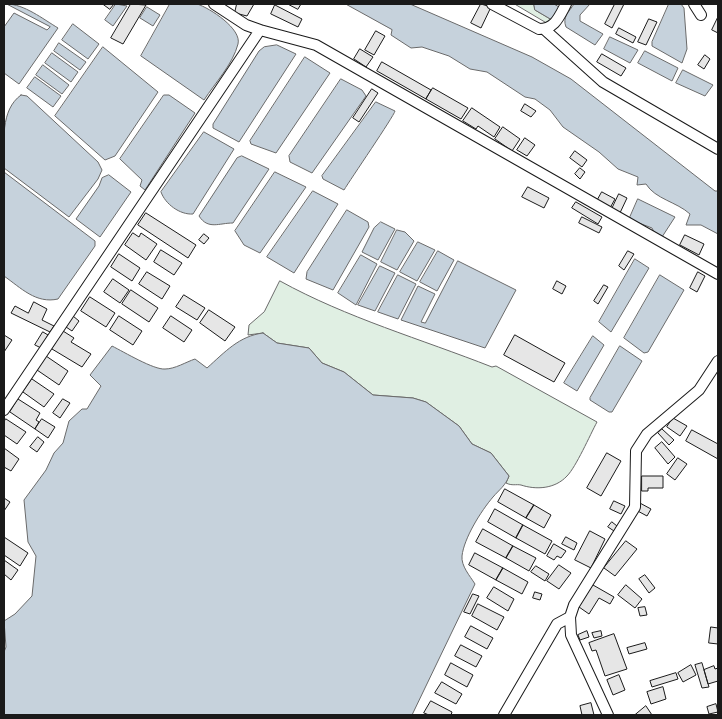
<!DOCTYPE html>
<html>
<head>
<meta charset="utf-8">
<style>
	body { margin:0 }
	#map { position:relative; width:722px; height:719px; overflow:hidden; background:#fff; font-family:Figtree,sans-serif }
	canvas { display:block }
	.frame { position:absolute; inset:0; border:5px solid #1a1a1a; pointer-events:none }
</style>
</head>
<body>
<div id="map">
<canvas width="722" height="719"></canvas>
<div class="frame"></div>
</div>
<script>
const c = document.querySelector('canvas').getContext('2d');
c.lineJoin = 'round';
function fill(path, color) {
  c.fillStyle = color;
  c.fill(path, 'evenodd');
}
function strokePath(path, color, width, dash) {
  c.strokeStyle = color;
  c.lineWidth = width;
  c.lineCap = dash ? 'butt' : 'round';
  c.setLineDash(dash || []);
  c.stroke(path);
}
const green = new Path2D(`
	M515,4h19l1,6 17,10 -3,4z
	M280,281c67,37 141,58 212,86l4,-1 101,56c-7,13 -21,45 -30,54 -12,13 -31,14 -46,9 -5,-1 -9,1 -15,-2l3,-7 -18,-23 -19,-9 -13,-18 -33,-24 -13,-4 -40,-3 -29,-23 -22,-9 -13,-15 -32,-5 -14,-10 -15,2 1,-10 15,-13z`);
fill(green, '#e0efe3');
strokePath(green, '#6a6a6a', 1);
const water = new Path2D(`
	M7,4c17,0 36,15 51,24l-39,56 -15,-11v-46l10,-14 33,17 3,-3z
	M116,4l11,2 -14,20 -8,-6z
	M170,4c8,0 19,-2 27,0 13,4 45,25 41,40 -5,20 -23,39 -34,56l-63,-44z
	M346,4h64l122,53 39,22 144,112h3v43l-17,-9h-15l4,-11c-13,-12 -35,-15 -44,-30l-9,1 1,-8 -20,-8 -19,-17 -36,-25 -13,-17 -15,-11 -10,-2 -38,-25 -17,-3 -21,-13 -27,-9 -11,1 -20,-13 1,-5z
	M534,4h20l5,3 -7,13 -17,-10z
	M574,4h16l-10,11v6l23,13 -8,11 -29,-18c-4,-10 3,-15 8,-23z
	M669,4h12l3,4 3,41 -5,14 -30,-17v-4z
	M147,7l13,8 -7,11 -13,-8z
	M73,24l26,20 -11,15 -26,-19z
	M610,37l28,13 -8,13 -26,-14z
	M59,43l27,19 -6,8 -26,-19z
	M277,45l19,9 -57,88 -26,-14v-4l46,-73 5,-4z
	M103,47l55,45 -43,64 -10,4 -50,-44z
	M645,51l33,17 -6,13 -34,-18z
	M52,53l26,19 -7,10 -26,-19z
	M305,57l25,16 -54,80 -25,-9 -1,-3z
	M43,65l26,20 -7,9 -26,-19z
	M683,70l30,15 -8,11 -29,-13z
	M35,77l26,19 -8,11 -26,-19z
	M341,79l21,11 4,6 -54,77 -22,-11 -1,-6z
	M21,95l6,1 71,66 4,8 -4,9 -29,38 -65,-49c0,-26 -4,-58 17,-73z
	M164,95h5l26,18 -50,77 -5,-4 2,-6 -22,-21z
	M376,102l19,9c-1,5 -45,69 -51,79l-21,-11 -1,-3z
	M204,132l30,17 -41,65c-13,1 -28,-10 -32,-22z
	M242,156l27,13 -36,54c-14,0 -25,7 -34,-7l38,-58z
	M4,172l91,69v5l-37,53c-22,5 -37,-11 -54,-23z
	M275,172l31,15 -46,66 -16,-8 -9,-14z
	M109,175l22,17 -31,45 -24,-18 23,-33 3,-8z
	M313,191l25,13 -44,69 -27,-16z
	M638,199l37,18 -13,20 -8,-5 -2,-4 -21,-8 -1,-3z
	M347,210l21,12 1,5 -36,63 -27,-11 1,-7z
	M381,222l14,7 -17,31 -16,-8 12,-24z
	M397,230l8,2 9,9 -17,29 -16,-8z
	M418,242l17,8 -18,31 -17,-9z
	M438,251l16,9 -17,31 -17,-9z
	M361,255l16,9 -21,41 -18,-12z
	M635,259l14,9 -38,64 -12,-10z
	M458,261l58,29 -31,58 -84,-28 17,-34 17,8 -14,28 4,1z
	M380,266l15,7 -20,38 -17,-6z
	M398,275l18,9 -18,35 -20,-7z
	M660,275l24,15 -36,62 -4,1 -20,-15z
	M263,333l14,10 32,5 13,15 22,9 29,23 40,3 13,4 33,24 13,18 19,9 18,23c-3,9 -10,14 -16,21 -12,14 -29,41 -31,59 -1,10 8,20 13,28l-63,131h-408v-63l2,-5 -2,-26 11,-7 17,-18 4,-40 -8,-14 -4,-42 22,-30 8,-17 9,-10 6,-22 13,-12h5l14,-23 -11,-11 22,-29c12,6 42,24 53,23 10,0 21,-7 30,-10l12,9c18,-16 32,-32 56,-35z
	M593,336l11,9 -27,46 -13,-8z
	M620,346l22,15 -30,51h-3l-19,-12v-2z`);
fill(water, '#c6d2dc');
strokePath(water, '#6a6a6a', 1);
const building = new Path2D(`
	M103,4h11l-4,5z
	M131,4l15,1 -23,39 -12,-6z
	M237,4h17l-7,12 -12,-3z
	M288,4h13l-3,5z
	M481,4l10,3 -10,21 -10,-5z
	M615,4h9l-12,24 -7,-4z
	M275,5l27,14 -4,8 -27,-13z
	M718,17v16l-6,-3z
	M649,19l8,3 -11,23 -8,-3z
	M619,28l17,9 -3,6 -17,-9z
	M376,31l9,5 -11,19 -9,-5z
	M360,49l13,8 -7,10 -12,-8z
	M602,54l24,14 -5,8 -24,-14z
	M705,55l5,4 -6,10 -6,-4z
	M382,62l49,28 -5,9 -49,-28z
	M433,88l35,20 -7,11 -35,-20z
	M372,89l6,4 -19,29 -6,-4z
	M525,104l11,7 -5,6 -10,-6z
	M472,108l28,19 -6,10 -16,-11 -2,3 -13,-8z
	M503,127l17,12 -8,12 -17,-12z
	M525,138l10,7 -8,11 -10,-6z
	M575,151l12,9 -5,7 -12,-9z
	M580,168l5,4 -5,7 -5,-5z
	M528,187l21,11 -5,10 -22,-11z
	M602,192l13,7 -5,9 -13,-7z
	M619,194l8,4 -8,17 -8,-4z
	M576,202l26,15 -4,7 -26,-16z
	M146,213l50,32 -8,13 -50,-33z
	M582,217l20,10 -3,6 -20,-10z
	M133,233l6,4 2,-4 16,11 -11,16 -21,-15z
	M204,234l5,4 -5,6 -5,-4z
	M685,235l19,9 -5,11 -19,-10z
	M161,250l21,13 -8,12 -20,-13z
	M628,251l6,3 -10,16 -5,-4z
	M119,254l21,14 -8,13 -21,-14z
	M147,272l23,14 -8,13 -23,-15z
	M698,272l7,4 -8,16 -7,-4z
	M113,279l16,11 -9,13 -16,-11z
	M557,281l9,5 -4,8 -9,-5z
	M604,285l4,2 -10,17 -4,-3z
	M131,290l27,18 -9,14 -27,-18z
	M184,295l21,13 -8,12 -21,-13z
	M90,297l25,16 -9,14 -25,-16z
	M34,302l13,7 -5,11 12,6 -4,6 -39,-19 4,-7 13,7z
	M209,310l26,17 -10,14 -25,-18z
	M73,316l6,5 -7,10 -6,-4z
	M119,316l23,15 -9,14 -23,-15z
	M171,316l21,14 -8,12 -21,-14z
	M63,331l11,7 -3,4 20,12 -9,13 -30,-18z
	M43,332l5,3 -7,13 -6,-3z
	M4,335l8,5 -8,12z
	M515,335l50,28 -11,19 -50,-27z
	M46,356l22,15 -9,14 -22,-15z
	M32,379l22,15 -10,13 -21,-15z
	M18,399l22,14 -4,7 3,2 -4,7 -25,-17z
	M63,399l7,4 -10,15 -7,-5z
	M673,418l14,8 -7,10 -13,-9z
	M6,419l20,13 -9,12 -13,-9v-13z
	M42,419l13,8 -7,11 -13,-9z
	M662,429l12,11 -5,5 -11,-12z
	M692,430l26,14v15l-32,-18z
	M38,437l6,5 -7,10 -7,-5z
	M662,442l13,15 -7,7 -13,-16z
	M4,448l15,11 -8,12 -7,-4z
	M607,453l14,8 -20,35 -14,-8z
	M678,458l9,6 -12,16 -8,-6z
	M642,476h21v12h-15v3h-6z
	M505,489l29,16 -8,13 -28,-16z
	M4,498l6,4 -6,9z
	M614,501l11,5 -4,8 -11,-5z
	M638,502l13,7 -4,7 -13,-7z
	M534,505l17,10 -7,13 -18,-10z
	M495,509l28,16 -7,13 -28,-16z
	M612,522l5,4 -3,5 -6,-4z
	M523,525l29,16 -7,13 -29,-16z
	M483,529l30,17 -7,12 -30,-16z
	M590,531l15,8 -14,29 -16,-8z
	M4,537l24,16 -8,13 -16,-11z
	M566,537l11,6 -3,7 -12,-6z
	M626,541l11,8 -22,27 -11,-8z
	M554,544l12,7 -5,7 -4,-2 -3,4 -7,-4z
	M513,546l23,12 -7,13 -23,-13z
	M475,553l28,15 -7,12 -27,-15z
	M4,560l14,10 -7,10 -7,-6z
	M559,565l12,8 -12,16 -12,-8z
	M536,566l13,8 -4,7 -14,-9z
	M503,568l25,14 -6,12 -26,-14z
	M645,575l10,13 -6,5 -10,-14z
	M593,585l21,12 -4,7 -11,-6 -10,16 -10,-7z
	M626,585l16,14 -7,9 -17,-13z
	M494,587l20,12 -6,12 -21,-13z
	M535,592l7,2 -2,6 -7,-2z
	M473,594l6,2 -9,18 -6,-2z
	M478,604l26,13 -7,13 -25,-14z
	M645,607l2,8 -7,1 -2,-8z
	M471,626l22,12 -6,11 -22,-12z
	M711,627l7,1v16l-9,-1z
	M587,631l2,6 -9,3 -2,-5z
	M601,631l1,5 -8,2 -2,-5z
	M614,634l13,35 -22,7 -9,-26 -4,1 -3,-8z
	M645,643l2,6 -18,5 -2,-6z
	M461,645l21,11 -6,11 -21,-11z
	M451,663l22,12 -6,12 -22,-12z
	M702,663l7,24 -7,1 -7,-23z
	M691,665l5,10 -13,7 -5,-9z
	M714,666l1,3 3,-1v13l-10,3 -4,-14z
	M676,673l2,6 -26,8 -2,-6z
	M619,675l6,15 -12,5 -6,-15z
	M442,682l20,12 -6,10 -21,-11z
	M663,687l3,12 -15,5 -4,-12z
	M431,701l21,11 -1,3h-22l-5,-2z
	M591,703l3,12h-12l-2,-9z
	M716,704l2,8 -9,2 -2,-7z
	M646,706l6,9h-17z`);
fill(building, '#e6e6e6');
strokePath(building, '#1a1a1a', 1);
const minor = new Path2D(`
	M492,4l47,25c16,0 20,-12 27,-25
	M694,4l7,11
	M544,29l59,53 115,67
	M260,30l56,15 402,229
	M4,410l256,-380 -14,-5 -32,-21
	M504,715l53,-91 13,-7
	M608,715l-37,-80 -1,-18 4,-12 61,-98 1,-56 11,-17 52,-44 19,-29`);
strokePath(minor, '#1a1a1a', 12);
strokePath(minor, '#fff', 10);
</script>
</body>
</html>
